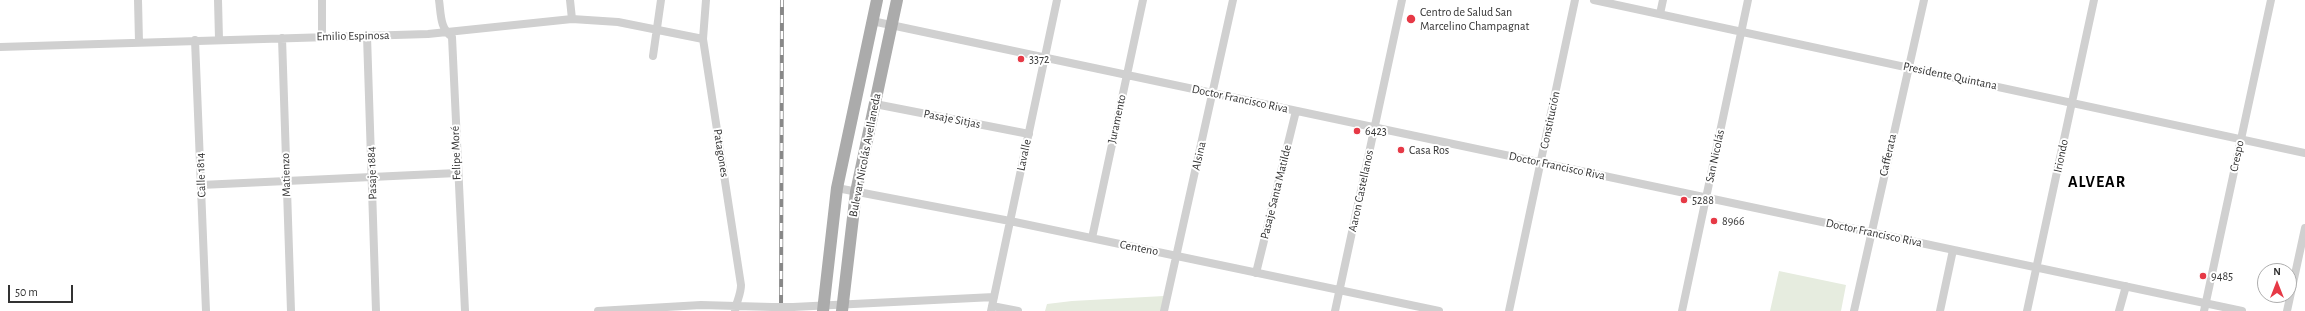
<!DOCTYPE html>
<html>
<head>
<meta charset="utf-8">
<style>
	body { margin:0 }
	#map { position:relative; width:2305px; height:311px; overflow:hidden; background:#fff; font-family:"Alegreya Sans",sans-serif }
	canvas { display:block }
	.north { position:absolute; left:2257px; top:263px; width:40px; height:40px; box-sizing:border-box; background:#fff; border:1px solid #adadad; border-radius:50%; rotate:0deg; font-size:11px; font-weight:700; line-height:16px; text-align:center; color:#333 }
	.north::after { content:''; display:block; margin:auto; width:14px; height:18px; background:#e63946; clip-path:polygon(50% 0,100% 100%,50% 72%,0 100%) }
	.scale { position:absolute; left:8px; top:285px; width:65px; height:18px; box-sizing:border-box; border:2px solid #333; border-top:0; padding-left:5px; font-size:12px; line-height:14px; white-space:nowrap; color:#333; -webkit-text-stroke:3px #fff; paint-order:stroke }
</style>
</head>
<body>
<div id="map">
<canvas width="2305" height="311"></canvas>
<div class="north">N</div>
<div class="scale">50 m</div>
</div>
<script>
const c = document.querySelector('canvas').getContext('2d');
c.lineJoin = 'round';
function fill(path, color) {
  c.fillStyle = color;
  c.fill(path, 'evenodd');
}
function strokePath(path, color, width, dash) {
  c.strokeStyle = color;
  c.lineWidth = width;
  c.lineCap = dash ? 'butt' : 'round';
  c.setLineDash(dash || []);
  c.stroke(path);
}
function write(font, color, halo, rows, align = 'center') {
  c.font = font + ' "Alegreya Sans",sans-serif';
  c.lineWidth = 4;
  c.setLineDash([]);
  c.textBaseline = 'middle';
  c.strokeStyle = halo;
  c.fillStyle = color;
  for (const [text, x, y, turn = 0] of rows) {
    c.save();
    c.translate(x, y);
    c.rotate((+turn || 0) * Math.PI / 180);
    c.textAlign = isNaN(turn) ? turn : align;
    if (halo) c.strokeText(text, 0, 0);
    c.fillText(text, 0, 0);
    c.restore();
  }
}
fill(new Path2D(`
	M1779,271l67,14 -5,26h-71z
	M1164,296l-3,15h-116l2,-7 25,-3z`), '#e6ecdf');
strokePath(new Path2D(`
	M138,0l1,42
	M218,0l1,39
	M322,0v36
	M439,0c2,14 1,29 13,37l13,274
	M570,0l2,19
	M706,0l-3,39 38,246c0,10 -5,17 -6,26
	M1594,0l711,153
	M1660,14l3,-14
	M872,21l1370,290
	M367,36l9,275
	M282,38l9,273
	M195,40l11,271
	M0,47l428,-13 144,-15 46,3 85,17
	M653,56l8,-56
	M875,104l154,30
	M201,185l256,-12
	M837,188l173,33 429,90
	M1092,238l51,-238
	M1256,273l40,-162
	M992,306l26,5
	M793,307l201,-10
	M598,311l103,-6 71,2
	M991,311l66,-311
	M1164,311l69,-311
	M1335,311l67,-311
	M1509,311l66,-311
	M1682,311l66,-311
	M1854,311l70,-311
	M1940,311l13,-61
	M2027,311l67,-311
	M2119,311l7,-25
	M2204,311l67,-311
	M2287,311l18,-83`), '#d0d0d0', 8);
strokePath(new Path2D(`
	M823,311l14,-123 40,-188
	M842,311l14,-119 41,-192`), '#ababab', 12);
const rail = new Path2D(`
	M781,311l1,-311`);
strokePath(rail, '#888', 4);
strokePath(rail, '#fff', 2.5, [8]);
strokePath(new Path2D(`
	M772,307h21`), '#d0d0d0', 8);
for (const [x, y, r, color] of [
	[1411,19,5,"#e63946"],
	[1021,59,4,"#e63946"],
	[1357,131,4,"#e63946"],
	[1401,150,4,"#e63946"],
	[1684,200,4,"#e63946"],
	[1714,221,4,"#e63946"],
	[2203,276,4,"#e63946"]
]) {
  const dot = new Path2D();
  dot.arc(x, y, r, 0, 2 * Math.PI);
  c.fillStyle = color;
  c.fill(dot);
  strokePath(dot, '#fff', 1.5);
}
write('12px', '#333', '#fff', [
	["Centro de Salud San",1420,12],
	["Marcelino Champagnat",1420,26],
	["3372",1029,59],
	["6423",1365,131],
	["Casa Ros",1409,150],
	["5288",1692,200],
	["8966",1722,221],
	["9485",2211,276]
], 'left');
write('12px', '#333', '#fff', [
	["Emilio Espinosa",353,36,-1],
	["Presidente Quintana",1950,76,12],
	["Doctor Francisco Riva",1240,99,12],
	["Pasaje Sitjas",952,119,11],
	["Juramento",1117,119,-78],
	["Constitución",1550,120,-78],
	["Felipe Moré",456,153,-92],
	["Patagones",721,153,81],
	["Bulevar Nicolás Avellaneda",865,155,-79],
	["Lavalle",1024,155,-78],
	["Cafferata",1888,155,-77],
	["Alsina",1199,156,-77],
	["San Nicolás",1715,156,-78],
	["Iriondo",2061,156,-78],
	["Crespo",2237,156,-78],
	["Doctor Francisco Riva",1557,166,12],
	["Pasaje 1884",372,173,-92],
	["Calle 1814",201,175,-92],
	["Matienzo",286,175,-92],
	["Aaron Castellanos",1361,191,-78],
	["Pasaje Santa Matilde",1276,192,-76],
	["Doctor Francisco Riva",1874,233,12],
	["Centeno",1139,248,11]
]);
c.letterSpacing = '1px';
write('bold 16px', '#000', '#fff', [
	["ALVEAR",2097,182]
]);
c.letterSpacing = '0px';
</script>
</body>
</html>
